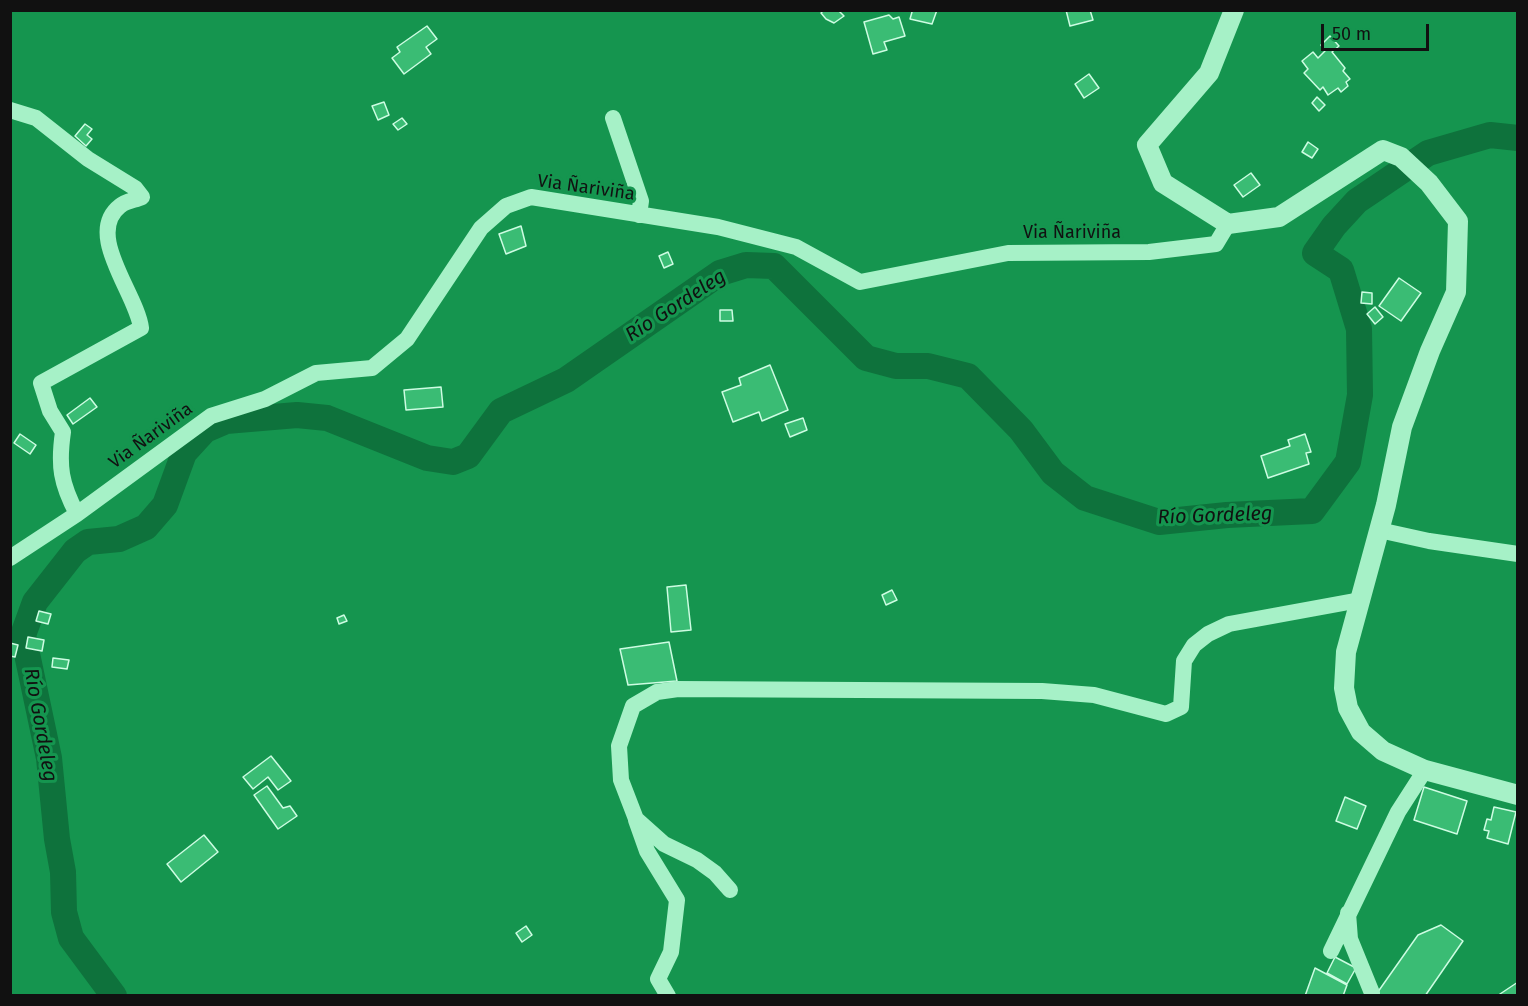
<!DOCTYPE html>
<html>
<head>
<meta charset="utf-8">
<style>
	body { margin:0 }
	#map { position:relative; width:1528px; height:1006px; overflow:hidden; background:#15954f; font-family:"Fira Sans",sans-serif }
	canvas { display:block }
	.frame { position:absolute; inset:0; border:12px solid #111; pointer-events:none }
	.scale { position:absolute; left:1321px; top:24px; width:108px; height:27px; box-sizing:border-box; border:3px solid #111; border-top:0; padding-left:8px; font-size:18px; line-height:21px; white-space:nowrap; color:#111; -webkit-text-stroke:4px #15954f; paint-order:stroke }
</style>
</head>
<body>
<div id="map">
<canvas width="1528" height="1006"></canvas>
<div class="frame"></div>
<div class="scale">50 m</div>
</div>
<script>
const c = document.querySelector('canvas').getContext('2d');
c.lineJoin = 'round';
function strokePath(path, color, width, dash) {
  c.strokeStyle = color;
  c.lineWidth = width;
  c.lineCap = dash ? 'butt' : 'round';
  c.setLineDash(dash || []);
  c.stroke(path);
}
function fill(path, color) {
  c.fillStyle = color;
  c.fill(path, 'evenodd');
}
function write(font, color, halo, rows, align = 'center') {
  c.font = font + ' "Fira Sans",sans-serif';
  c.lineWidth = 6;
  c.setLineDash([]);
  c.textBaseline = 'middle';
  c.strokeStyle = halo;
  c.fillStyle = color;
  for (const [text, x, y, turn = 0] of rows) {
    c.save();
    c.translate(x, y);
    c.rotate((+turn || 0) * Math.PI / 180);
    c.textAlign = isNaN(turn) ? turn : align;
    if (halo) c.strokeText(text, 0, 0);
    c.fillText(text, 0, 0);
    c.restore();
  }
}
strokePath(new Path2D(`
	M114,996l-43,-58 -7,-26 -1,-40 -6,-33 -8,-81 -26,-123 12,-33 40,-51 13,-9 31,-3 27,-12 19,-22 19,-52 21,-23 21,-9 71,-6 30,3 100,40 26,4 15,-6 33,-45 65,-31 154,-107 26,-8 28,1 92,92 30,8h32l40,10 53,54 32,43 32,25 74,24 68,-7 85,-4 36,-49 12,-67 -1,-66 -18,-59 -26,-17 19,-27 23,-25 71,-48 62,-18 28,3`), '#0e723c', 26);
const building = new Path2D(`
	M824,10h14l6,6 -10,7 -8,-4 -5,-6z
	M910,10h27l-5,14 -22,-5 2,-7z
	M1066,10h24l3,10 -23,6z
	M889,15l4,4 6,-2 6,19 -21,6 3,8 -14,4 -9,-32z
	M427,26l10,13 -11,8 5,7 -27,20 -12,-16 8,-6 -3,-5z
	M1330,36l9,10 -7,6 13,16 -2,3 7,8 -4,3 2,4 -7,6 -3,-4 -10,7 -5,-8 -3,3 -16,-17 4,-4 -6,-8 11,-9 5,6 7,-7 -4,-6z
	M1089,74l10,14 -15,10 -9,-14z
	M1317,97l8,8 -6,6 -7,-8z
	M384,102l5,13 -11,5 -6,-14z
	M402,118l5,6 -9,6 -5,-6z
	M85,124l7,5 -5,6 5,4 -6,7 -11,-10z
	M1308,142l10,7 -6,9 -10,-6z
	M1251,173l9,12 -17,12 -9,-12z
	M521,226l5,20 -20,8 -7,-20z
	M668,252l5,12 -9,4 -5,-12z
	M1399,278l22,15 -20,28 -22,-15z
	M1362,292l10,1v11l-11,-1z
	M1375,307l8,10 -8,7 -8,-10z
	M720,310h12l1,11h-13z
	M770,365l18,45 -26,11 -3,-9 -26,10 -11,-30 19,-7 -2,-7z
	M441,387l2,20 -37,3 -2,-20z
	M90,398l7,9 -24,17 -6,-9z
	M803,418l4,12 -17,7 -5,-13z
	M20,434l16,11 -6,9 -16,-11z
	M1305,434l6,18 -5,1 3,11 -41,14 -7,-22 29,-10 -2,-6z
	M686,585l5,45 -20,2 -4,-45z
	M892,590l5,10 -11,5 -4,-10z
	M39,611l12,3 -3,10 -12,-3z
	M344,615l3,6 -8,3 -2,-6z
	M28,637l16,3 -2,11 -16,-3z
	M669,642l8,39 -49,4 -8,-36z
	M10,643l8,2 -3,12 -5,-1z
	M53,658l16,2 -2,9 -15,-2z
	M271,756l20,25 -13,9 -10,-13 -15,12 -10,-12z
	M267,786l16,22 7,-2 7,10 -19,13 -24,-34z
	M1424,787l43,14 -10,33 -43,-14z
	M1345,797l21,9 -9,23 -21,-8z
	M1494,807l22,5 -8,32 -21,-6 2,-7 -5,-1 3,-11 4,1z
	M204,835l14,17 -37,30 -14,-18z
	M1441,925l22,16 -38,55h-50l43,-61z
	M526,926l6,9 -10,7 -6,-9z
	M1335,957l21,11 -9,16 -20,-11z
	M1315,968l32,17 -4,11h-38z
	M1518,982v14h-21z`);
fill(building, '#3abc74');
strokePath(building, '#cdfce2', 1.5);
strokePath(new Path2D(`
	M10,110l26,8 52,41 47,29 7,9c-6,3 -17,4 -22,9 -36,28 17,88 21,122l-100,55 9,28 13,21c-5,34 -2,52 14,82
	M613,118l28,83 -2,14
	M1379,530l50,11 89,13
	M10,558l67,-44 134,-98 54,-17 51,-26 56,-5 35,-29 74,-111 25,-22 25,-9 187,30 78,20 64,35 148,-29 141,-1 67,-8 12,-20
	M636,820l11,31 30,49 -6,52 -13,27 10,17
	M730,890l-15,-17 -18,-13 -33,-16 -28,-25 -15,-39 -2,-34 14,-40 24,-14 21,-3 364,2 52,4 72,19 15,-7 3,-46 10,-16 14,-11 21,-10 131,-24
	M1348,913l2,26 22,54
	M1331,951l67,-139 27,-42`), '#a6f1c7', 16);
strokePath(new Path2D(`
	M1234,10l-25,63 -62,72 16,38 65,41 51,-7 104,-67 18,7 28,26 29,38 -2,71 -26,59 -28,76 -16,78 -40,147 -2,36 4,20 13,24 22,19 42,19 93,25`), '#a6f1c7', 20);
write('18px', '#111', '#15954f', [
	["Via Ñariviña",586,188,8],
	["Via Ñariviña",1072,233],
	["Via Ñariviña",151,436,-36]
]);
write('italic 20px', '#111', '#15954f', [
	["Río Gordeleg",676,306,-33],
	["Río Gordeleg",1215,516,-2],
	["Río Gordeleg",40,725,80]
]);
</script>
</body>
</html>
